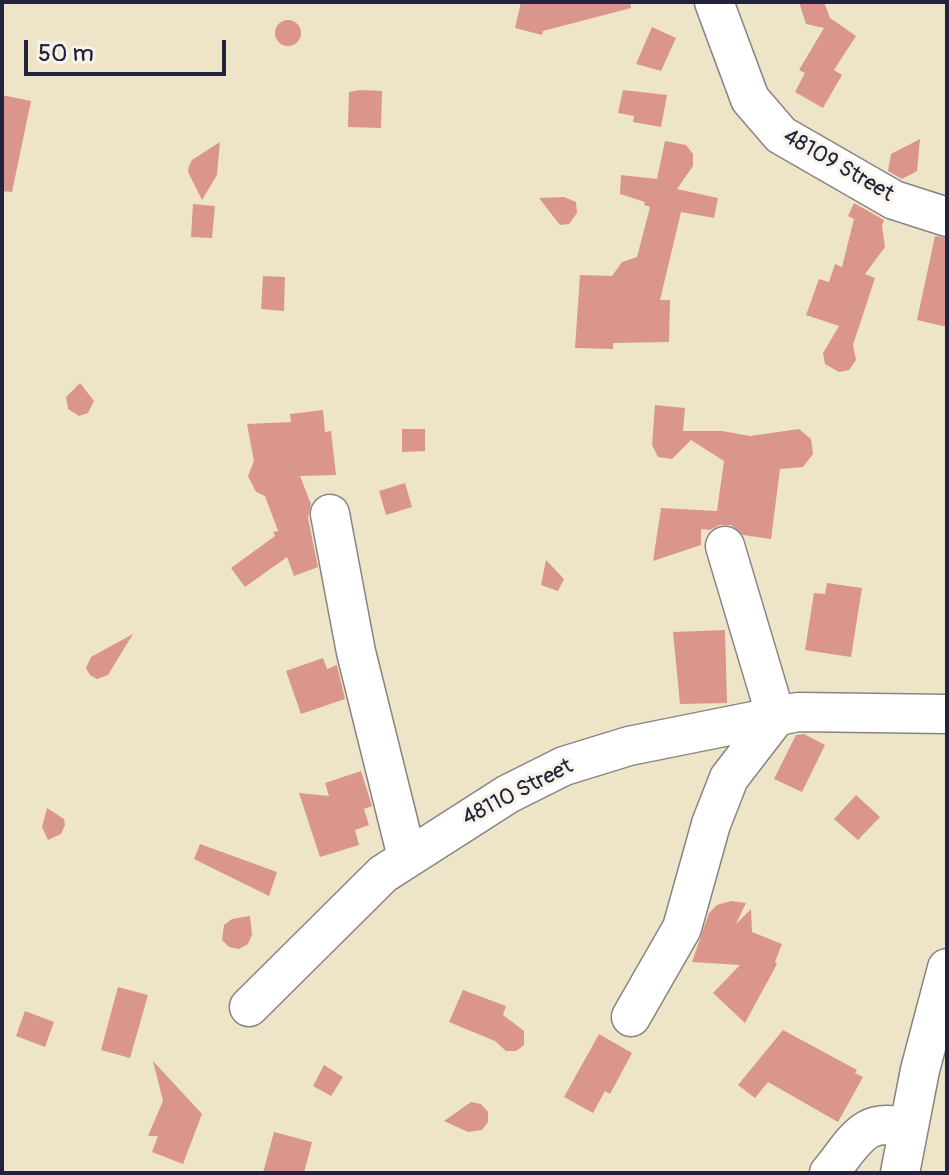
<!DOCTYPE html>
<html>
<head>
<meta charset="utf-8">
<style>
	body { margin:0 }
	#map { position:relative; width:949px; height:1175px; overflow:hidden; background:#eee5c8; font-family:Pangolin,sans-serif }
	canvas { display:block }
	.frame { position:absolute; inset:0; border:4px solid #22223b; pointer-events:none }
	.scale { position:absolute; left:24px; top:40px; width:202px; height:36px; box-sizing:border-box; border:4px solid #22223b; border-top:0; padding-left:10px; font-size:24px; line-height:28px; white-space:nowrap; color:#22223b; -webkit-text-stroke:6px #f7f3e8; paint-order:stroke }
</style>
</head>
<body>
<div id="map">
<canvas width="949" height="1175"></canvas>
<div class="frame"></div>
<div class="scale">50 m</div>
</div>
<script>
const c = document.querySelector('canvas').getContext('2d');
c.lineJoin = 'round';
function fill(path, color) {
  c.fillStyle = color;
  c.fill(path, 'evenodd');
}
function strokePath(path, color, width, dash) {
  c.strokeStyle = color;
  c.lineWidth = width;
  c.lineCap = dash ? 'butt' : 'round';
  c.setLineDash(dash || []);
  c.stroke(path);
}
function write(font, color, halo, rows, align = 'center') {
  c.font = font + ' Pangolin,sans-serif';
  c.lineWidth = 6;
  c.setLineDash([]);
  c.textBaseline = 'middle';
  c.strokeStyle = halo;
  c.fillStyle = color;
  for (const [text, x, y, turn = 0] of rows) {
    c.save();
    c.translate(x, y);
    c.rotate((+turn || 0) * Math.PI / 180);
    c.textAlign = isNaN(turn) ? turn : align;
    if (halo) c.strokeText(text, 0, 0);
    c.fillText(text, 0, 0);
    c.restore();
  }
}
fill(new Path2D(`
	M521,2h109l1,6 -88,23 -1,4 -27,-7z
	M799,2h25l6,16 26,18 -22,34 8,5 -19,33 -28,-16 10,-19 -6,-3 25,-42 -18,-4z
	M275 33a13 13 0 1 1 26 0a13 13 0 1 1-26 0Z
	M652,27l24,11 -15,33 -25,-7z
	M360,90l22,1 -1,37 -33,-1 1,-35z
	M623,90l44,5 -6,32 -28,-5 1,-6 -16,-3z
	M2,95l29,6 -19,91 -10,-1z
	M920,139l-3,32 -15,8 -14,-8 3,-17z
	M665,141l21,4 7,9v12l-16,23 41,9 -4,20 -33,-6 -21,88h10l-1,42 -56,1v6l-38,-1 5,-73 32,1 10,-14 15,-5 13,-50 -6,-2 1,-3 -25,-8 1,-19 36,4z
	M220,142l-3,33 -15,25 -14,-28 1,-6 3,-6z
	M564,197l12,5 1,11 -8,11 -9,1 -21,-27z
	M854,203l30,17 -2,6 3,21 -20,27 10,4 -22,67 3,15 -7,10 -10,2 -14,-8 -2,-11 16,-27 -33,-11 13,-36 10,3 6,-18 7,3 12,-48 -6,-3z
	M193,204l22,2 -3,32 -21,-1z
	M935,236l12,2v89l-30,-7z
	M263,276l22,1 -1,34 -23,-2z
	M80,383l14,18 -6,12 -9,3 -11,-7 -2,-12z
	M655,405l30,3 -2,23h39l28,5 49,-7 12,10 2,15 -10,13 -23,2 -9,70 -28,-4 -12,-10h-12l-9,5 -9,-1v16l-48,16 8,-53 56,3 7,-50 -33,-21 -19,19 -14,-2 -6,-12z
	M323,410l2,22 6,-1 5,44 -36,1 11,28 -3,14 10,49 -24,9 -7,-19 -42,30 -14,-19 44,-32 -2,-4 5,-1 -13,-35 -9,-4 -8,-16 6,-15 -7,-37 44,-2 -1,-8z
	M402,429h23v22l-23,1z
	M405,483l7,24 -26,8 -7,-24z
	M546,560l18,19 -6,12 -17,-6z
	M827,583l35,5 -11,69 -46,-7 9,-57 11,1z
	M725,630l2,73 -47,1 -7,-72z
	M133,634l-25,41 -11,4 -7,-4 -4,-7 5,-11z
	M323,658l4,11 10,-4 8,34 -44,15 -15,-43z
	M804,734l21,11 -23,47 -28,-13 22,-44z
	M361,771l11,35 -8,3 5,16 -14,5 4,15 -39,12 -21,-64 30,3 -4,-13z
	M856,795l24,22 -22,23 -24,-21z
	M47,808l17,11 1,6 -4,9 -13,6 -6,-13z
	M200,844l77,28 -8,24 -75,-37z
	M731,901l15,2 -10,21 15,-15 1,23 30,12 -7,18 2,2 -32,59 -32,-30 27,-28 -48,-3 17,-49 8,-8z
	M250,916l2,19 -4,9 -9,5 -10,-2 -7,-7 2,-15 8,-6z
	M118,987l30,8 -18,63 -29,-8z
	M463,990l43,16 -3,9 21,16v14l-8,6h-10l-11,-10 -46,-19z
	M25,1011l29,11 -9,25 -29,-11z
	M783,1030l74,40 -2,3 8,4 -25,45 -70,-40 -13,16 -17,-13z
	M599,1034l33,19 -22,41 -5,-3 -12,22 -29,-16z
	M153,1061l49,53 -19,50 -31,-12 6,-16h-10l15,-35z
	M324,1065l19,12 -12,19 -18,-10z
	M471,1102l10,2 7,8v10l-6,8 -14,2 -24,-11z
	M274,1132l38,10 -8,31h-41z`), '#da958d');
const minor = new Path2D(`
	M714,2l36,97 31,36 113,65 53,17
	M330,514l26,138 51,205
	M249,1007l134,-133 125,-80 56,-28 65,-20 169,-34 149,2
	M631,1017l51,-89 29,-104 18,-46 47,-61 -51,-171
	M829,1173c26,-31 35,-59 79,-44
	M900,1173l20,-103 27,-102`);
strokePath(minor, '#888482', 41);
strokePath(minor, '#fff', 38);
write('22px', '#22223b', '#f7f3e8', [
	["48109 Street",838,166,30],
	["48110 Street",518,793,-27]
]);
</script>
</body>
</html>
